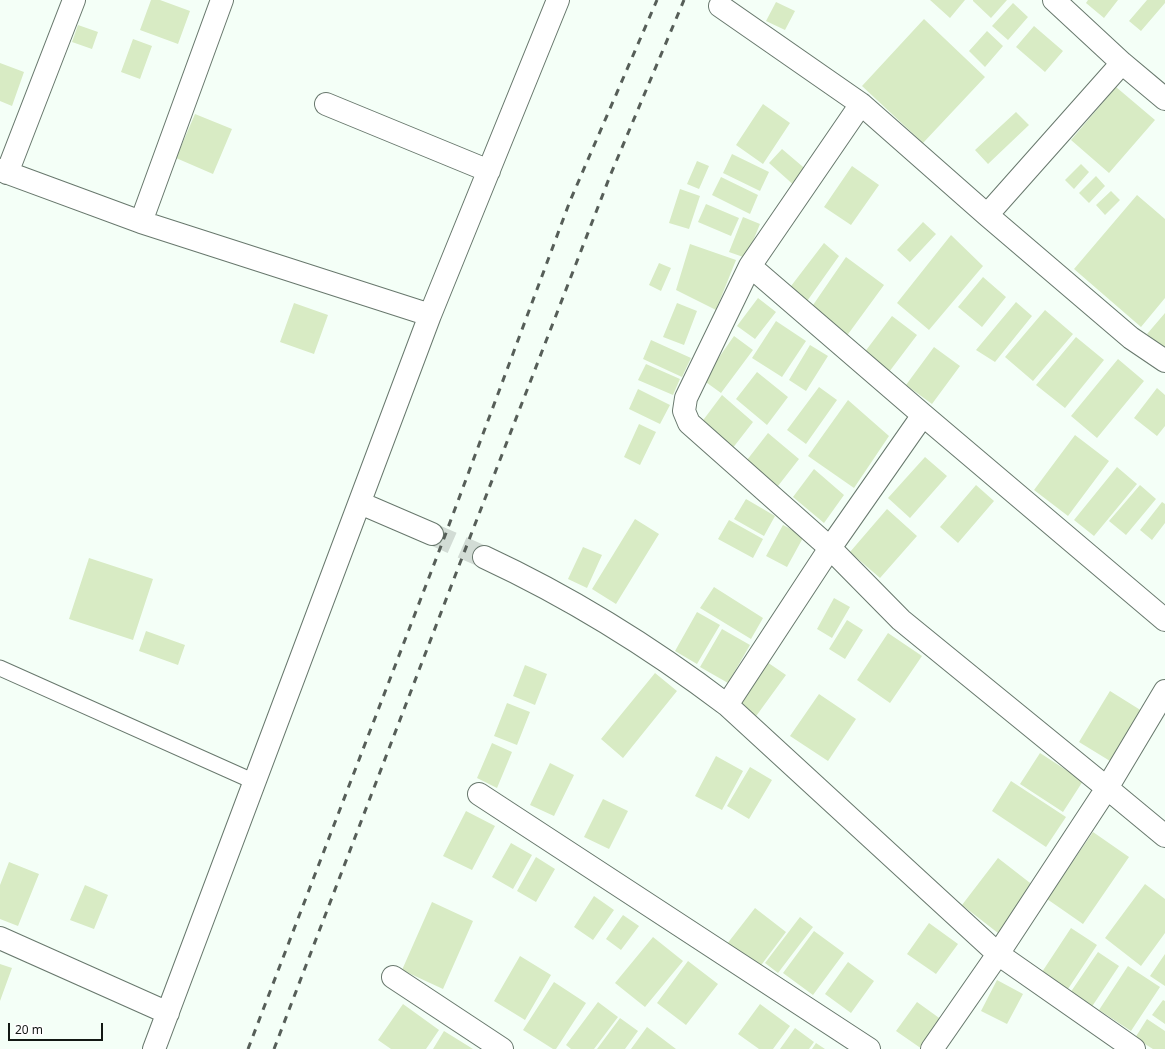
<!DOCTYPE html>
<html>
<head>
<meta charset="utf-8">
<style>
	body { margin:0 }
	#map { position:relative; width:1165px; height:1049px; overflow:hidden; background:#f4fff7; font-family:"Noto Sans",sans-serif }
	canvas { display:block }
	.scale { position:absolute; left:8px; top:1023px; width:95px; height:18px; box-sizing:border-box; border:2px solid #121814; border-top:0; padding-left:5px; font-size:12px; line-height:14px; white-space:nowrap; color:#121814; -webkit-text-stroke:3px #fff; paint-order:stroke }
</style>
</head>
<body>
<div id="map">
<canvas width="1165" height="1049"></canvas>
<div class="scale">20 m</div>
</div>
<script>
const c = document.querySelector('canvas').getContext('2d');
c.lineJoin = 'round';
function fill(path, color) {
  c.fillStyle = color;
  c.fill(path, 'evenodd');
}
function strokePath(path, color, width, dash) {
  c.strokeStyle = color;
  c.lineWidth = width;
  c.lineCap = dash ? 'butt' : 'round';
  c.setLineDash(dash || []);
  c.stroke(path);
}
fill(new Path2D(`
	M151,0h9l30,11 -12,33 -38,-14z
	M930,0h35l-15,18z
	M973,0h34l-16,18 -18,-17z
	M1088,0h30l-14,18 -18,-15z
	M1147,0h18v3l-24,28 -12,-10z
	M776,2l19,9 -10,19 -19,-9z
	M1013,3l15,14 -20,23 -16,-14z
	M924,19l61,58 -62,66 -61,-57z
	M78,25l20,7 -6,17 -20,-7z
	M1034,26l29,25 -18,21 -29,-25z
	M987,31l16,15 -18,21 -16,-16z
	M133,39l19,7 -12,33 -19,-7z
	M0,63l24,9 -12,34 -12,-5z
	M1116,87l39,33 -46,53 -38,-33z
	M763,104l27,19 -27,41 -27,-19z
	M1016,112l13,13 -41,39 -13,-14z
	M195,114l37,15 -19,45 -37,-16z
	M782,149l27,23 -13,15 -27,-24z
	M732,154l37,18 -9,19 -37,-18z
	M697,161l12,5 -10,23 -12,-5z
	M1081,164l8,8 -15,17 -9,-9z
	M852,166l27,19 -28,40 -27,-18z
	M1096,176l9,10 -16,17 -10,-10z
	M721,177l37,18 -8,19 -38,-19z
	M680,189l20,7 -11,33 -20,-6z
	M1111,191l9,9 -15,15 -9,-10z
	M1137,195l28,24v79l-24,29 -67,-58z
	M706,204l33,14 -8,18 -33,-14z
	M743,217l17,7 -14,34 -17,-6z
	M923,222l13,12 -26,28 -13,-12z
	M951,235l32,31 -54,64 -32,-27z
	M824,243l15,13 -34,48 -17,-14z
	M690,244l46,16 -20,50 -40,-20z
	M846,257l38,28 -38,52 -35,-29z
	M659,263l12,5 -10,23 -12,-6z
	M983,277l23,20 -24,30 -24,-20z
	M758,298l18,14 -21,27 -18,-13z
	M1016,302l16,14 -37,46 -19,-12z
	M294,303l34,12 -14,39 -34,-12z
	M677,303l20,8 -13,34 -21,-8z
	M1045,310l28,24 -40,47 -28,-24z
	M1165,313v37l-18,-16z
	M892,316l25,19 -28,37 -25,-19z
	M776,321l30,20 -24,36 -30,-19z
	M734,336l19,14 -32,43 -18,-13z
	M1076,337l28,23 -39,48 -29,-23z
	M651,340l40,18 -9,19 -39,-18z
	M810,345l18,11 -22,35 -17,-11z
	M934,347l26,19 -28,38 -26,-19z
	M1118,359l26,22 -47,57 -26,-22z
	M646,364l34,15 -7,16 -35,-15z
	M757,372l31,25 -21,28 -31,-26z
	M819,387l18,13 -31,44 -19,-14z
	M1157,388l8,7v31l-8,10 -23,-18z
	M638,389l32,16 -10,19 -31,-15z
	M722,395l31,27 -21,27 -31,-26z
	M848,400l41,36 -35,52 -46,-32z
	M639,424l17,8 -16,33 -16,-8z
	M768,433l31,26 -21,27 -31,-26z
	M1075,435l34,26 -41,55 -34,-26z
	M925,457l22,19 -37,42 -22,-20z
	M1117,467l20,17 -43,52 -20,-16z
	M814,469l30,26 -20,28 -31,-26z
	M976,485l18,16 -36,42 -18,-16z
	M1140,485l16,14 -30,36 -17,-14z
	M746,499l29,17 -11,20 -30,-17z
	M1162,502l3,2v19l-13,17 -12,-10z
	M887,509l30,27 -37,42 -30,-26z
	M635,519l24,15 -43,70 -24,-15z
	M729,520l34,19 -10,19 -35,-19z
	M783,525l21,11 -17,31 -21,-11z
	M583,547l19,8 -15,33 -19,-9z
	M89,558l64,21 -20,61 -64,-21z
	M714,587l49,31 -12,21 -51,-31z
	M834,598l16,9 -18,31 -15,-9z
	M697,612l23,13 -23,39 -22,-13z
	M847,620l16,10 -18,29 -16,-10z
	M722,629l28,16 -22,38 -28,-16z
	M146,631l39,14 -7,20 -39,-14z
	M888,633l34,23 -32,47 -33,-23z
	M767,662l19,13 -32,44 -18,-13z
	M525,665l22,9 -12,31 -22,-9z
	M655,673l22,18 -54,67 -22,-19z
	M1110,691l32,20 -32,50 -31,-19z
	M819,694l37,25 -28,42 -38,-25z
	M507,703l23,9 -13,33 -23,-9z
	M492,743l20,9 -15,36 -20,-10z
	M1040,753l43,28 -20,31 -43,-28z
	M716,756l27,15 -21,39 -27,-14z
	M550,763l24,12 -20,41 -24,-11z
	M750,767l22,13 -23,39 -22,-13z
	M1011,781l55,36 -20,30 -54,-36z
	M603,799l25,12 -19,38 -25,-12z
	M466,811l29,15 -23,44 -29,-14z
	M1093,832l36,25 -46,67 -36,-25z
	M511,843l21,12 -19,34 -21,-12z
	M536,857l19,12 -19,33 -19,-11z
	M998,858l36,28 -36,47 -36,-28z
	M9,862l30,12 -21,52 -18,-7v-34z
	M1145,884l20,15v34l-24,33 -36,-28z
	M85,885l23,10 -14,34 -24,-9z
	M594,896l20,14 -21,30 -19,-13z
	M432,902l41,19 -30,68 -41,-19z
	M755,908l31,24 -27,36 -32,-24z
	M623,915l16,11 -18,24 -15,-11z
	M800,917l13,10 -35,46 -13,-10z
	M929,923l29,21 -22,30 -29,-20z
	M1071,928l26,17 -29,44 -26,-17z
	M814,931l30,22 -31,42 -30,-22z
	M653,937l30,24 -38,46 -30,-24z
	M1098,952l21,14 -28,42 -21,-15z
	M1165,954v32l-15,-10z
	M520,956l31,19 -26,45 -31,-19z
	M688,961l30,23 -32,41 -29,-22z
	M848,962l26,19 -23,32 -26,-19z
	M0,964l12,4 -12,33z
	M1128,966l32,21 -29,44 -32,-21z
	M997,980l26,14 -16,30 -26,-13z
	M554,982l32,21 -30,46h-3l-30,-19z
	M1163,1000l2,1v23l-13,-9z
	M598,1002l20,15 -24,32h-23l-5,-4z
	M917,1002l25,18 -20,29 -26,-18z
	M403,1004l36,26 -13,19h-35l-13,-9z
	M760,1004l30,22 -17,23h-14l-21,-15z
	M620,1018l18,13 -13,18h-28z
	M1147,1019l18,12v18h-12l-18,-11z
	M647,1027l29,22h-45z
	M795,1028l19,14 -5,7h-29z
	M444,1031l29,18h-40z
	M816,1043l9,6h-13z`), '#d8ebc4');
strokePath(new Path2D(`
	M432,534l52,23`), '#d2dcd5', 22, [22, 11]);
const lane = new Path2D(`
	M0,668l255,114`);
const street = new Path2D(`
	M1054,0l68,63 43,36
	M720,6l141,98 126,111 144,123 34,23
	M326,104l163,67
	M0,170l141,52 289,93
	M7,173l67,-173
	M987,215l135,-152
	M141,222l81,-222
	M750,266l111,-162
	M360,503l72,31
	M484,557c86,40 168,91 243,148l271,249 136,95
	M1165,620l-242,-205 -173,-149 -64,132 -2,13 5,12 141,125 71,72 206,168 58,-97
	M727,705l103,-157 93,-133
	M479,794l390,255
	M0,938l168,75
	M393,977l109,72
	M154,1049l276,-734 128,-315
	M932,1049l66,-95 109,-166 58,48`);
strokePath(lane, '#68786d', 17);
strokePath(street, '#68786d', 24);
strokePath(lane, '#fff', 15);
strokePath(street, '#fff', 22);
strokePath(new Path2D(`
	M248,1049l198,-516 124,-332 87,-201
	M274,1049l186,-486 150,-387 74,-176`), '#565e58', 3, [7, 7]);
</script>
</body>
</html>
